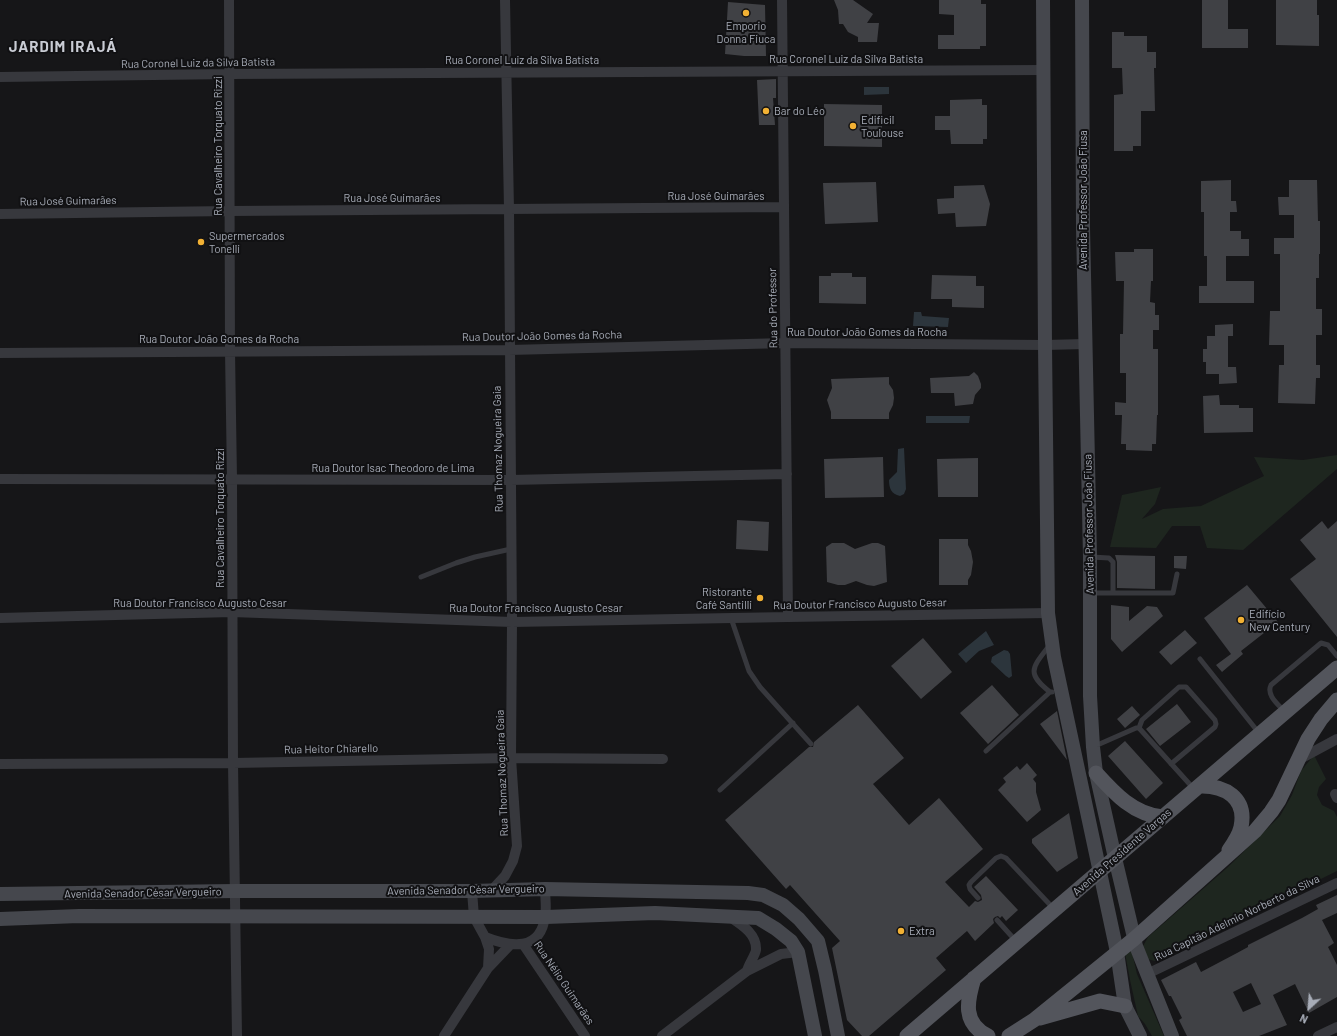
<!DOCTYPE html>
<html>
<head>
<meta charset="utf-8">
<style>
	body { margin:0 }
	#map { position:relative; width:1337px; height:1036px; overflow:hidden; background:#161618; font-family:Barlow,sans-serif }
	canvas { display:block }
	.north { position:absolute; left:1289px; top:988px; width:40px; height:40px; -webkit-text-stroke:3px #111113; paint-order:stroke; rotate:206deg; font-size:11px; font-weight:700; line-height:16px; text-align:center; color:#a8adb8 }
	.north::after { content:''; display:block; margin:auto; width:14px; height:18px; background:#a8adb8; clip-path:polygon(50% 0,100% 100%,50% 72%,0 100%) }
</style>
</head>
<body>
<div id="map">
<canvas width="1337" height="1036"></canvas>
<div class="north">N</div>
</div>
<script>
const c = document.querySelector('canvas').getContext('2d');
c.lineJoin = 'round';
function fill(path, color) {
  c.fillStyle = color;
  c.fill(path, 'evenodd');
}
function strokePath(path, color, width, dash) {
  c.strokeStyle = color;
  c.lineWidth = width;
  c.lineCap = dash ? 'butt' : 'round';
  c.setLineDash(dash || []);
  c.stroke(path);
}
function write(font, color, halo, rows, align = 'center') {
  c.font = font + ' Barlow,sans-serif';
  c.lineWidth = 4;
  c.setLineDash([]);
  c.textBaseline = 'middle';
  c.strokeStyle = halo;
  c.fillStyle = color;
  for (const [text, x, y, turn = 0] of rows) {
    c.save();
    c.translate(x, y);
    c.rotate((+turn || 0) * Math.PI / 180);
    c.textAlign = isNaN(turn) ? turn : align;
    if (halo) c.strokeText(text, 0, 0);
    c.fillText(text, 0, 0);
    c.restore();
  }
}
fill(new Path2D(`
	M1337,455v14l-94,81 -36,-2 -7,-22h-28l-16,22 -46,-1 12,-52 39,-8 -6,17 -13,15 21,-10 38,-3 63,-30 -10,-19 49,3z
	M1314,755l12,24 -7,8 -2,8 5,10 12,6 3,6v54l-182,90 -12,-3 -1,-10 6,-11 80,-70 52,-51 12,-21 9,-24z
	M1131,948l6,26 27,62h-12l-7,-12 -7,-8 -8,-36 -5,-27z`), '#1e261f');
fill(new Path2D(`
	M864,87h25v7l-25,1z
	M914,312h7l1,4 27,2 -1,9 -35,-1z
	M926,416h44l-1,7h-43z
	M904,448l2,41 -2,5 -4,2c-9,-2 -11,-8 -11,-16l8,-8 1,-23z
	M986,631l8,14 -15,6 -13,12 -8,-9z
	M1004,650l4,1 2,3 2,22 -3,2 -3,-2 -15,-14 1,-5z`), '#2c353c');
fill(new Path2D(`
	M834,0h19l20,14 -6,9h12l-2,19h-19v-5l-10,-5 -5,-8h-4l-1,-14z
	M939,0h42v4h5v42h-6v3h-42v-14h16v-20l-15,-1z
	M1202,0h26v29h20v19h-46z
	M1276,0h41v15h2v31l-43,-1z
	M728,2l37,3 1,51h-22l-19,-2z
	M1112,32h12v4h23v16h9v16h-2l1,43h-14v35h-8v5h-19v-56l9,-1 -1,-26h-10z
	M776,79v19h-3l2,27h-16l-2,-45z
	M982,99v6h5v34h-4v5h-32l-1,-14h-15v-14h15v-16z
	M824,104l58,1v42l-58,-1z
	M1231,180v21h5l1,11h-7v19h11v8h8v17h-23v25h28v22h-55v-17h8v-30h-3v-44h-3v-31z
	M1289,180h28l1,41h2v33h-1v24h-3v31h6v26h-6v30h4v13h-4l-1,26 -37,-1 1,-38h5v-20h-15l1,-34h10v-57h-6v-16h20v-23h-15l-1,-18h11z
	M876,182l2,40 -53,2 -2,-41z
	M984,185l6,19 -4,22 -30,1 -1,-14 -17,1 -1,-15 17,-1v-12z
	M1134,249h19v32h-2l-1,21 5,1v12h4v15h-6v19h5v66h-1l-1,29h-4v7l-26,-1v-6h-5l1,-29h-7v-13l11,1v-30h-6v-39h3l1,-53h-8l-1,-29h19z
	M831,273h21v4h14v27l-47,-1v-27h12z
	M932,275l44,1v10h8v22l-32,-1v-8h-21z
	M1233,324v12h-5v31h8l1,16 -18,1v-10h-13v-12h-3v-13h4v-13h8v-11z
	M974,372l4,4 3,8v4l-6,7 -2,9 -18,2 -1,-13h-23l-1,-15 39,-2z
	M889,377v7l4,6 1,8 -1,7 -4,8v6h-58v-7l-4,-12 5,-12 -1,-9z
	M1219,395l1,10h19v3h14v24l-49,1 -1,-37z
	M883,457l1,40 -59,1 -1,-39z
	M978,458v39h-40l-1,-38z
	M737,520l32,2 -1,29 -32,-2z
	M1322,521l6,8 9,-8v116l-47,-58 26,-20 -16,-19z
	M939,539h29v6l3,6 2,11 -2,13 -3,5v5h-29z
	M832,543h12l11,6 17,-6h6l7,3 2,36 -13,4 -7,-1 -11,-4 -11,4h-7l-11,-3 -1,-35z
	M1115,555l40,1v33l-38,-1v-26z
	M1174,556h13l-1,13 -12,-1z
	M1247,585l31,37 -37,29 2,3 -21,18 -6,-7 15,-11 -27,-36z
	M1111,605l18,2v14l18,-15 10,1 6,9 -41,36 -11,-13z
	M1185,630l12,13 -26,22 -12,-13z
	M923,638l29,34 -31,27 -30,-33z
	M992,685l27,30 -31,29 -28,-31z
	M1177,704l14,18 -31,24 -14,-17z
	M858,705l46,53 -31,26 36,41 30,-27 44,51 -38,33 24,25 6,-6 3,1 4,-2 -1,-5 -7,-8 12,-11 32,34 -12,11 -4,-5 -2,2 -2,-2 -3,1 -2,2 1,4 -19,18 -8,-10 -31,27 10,12 -77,66h-7l-15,-16 -15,-72 8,-7 -50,-56 -4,4 -61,-69 84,-73h4l1,-5z
	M1132,706l8,9 -15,13 -8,-9z
	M1057,711l10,49 -27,-36z
	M1125,741l38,42 -17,16 -38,-43z
	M1027,763l10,12 -4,4 3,4v9l5,18 -14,12 -29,-32 8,-8 -3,-4 14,-12 3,4z
	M1069,813l9,45 -21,14 -25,-29v-4z
	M1337,895v18l-15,7 12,23 -6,4 9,18v32l-28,16 -14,-29 -22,11 14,30 -28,11h-72l-8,-16 3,-2 -11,-22h-2l-8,-16 35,-18 5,10 36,-19 11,-6v-2l54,-27 16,-9 -2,-4zM1251,983l10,21 -18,8 -10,-20z`), '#404145');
strokePath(new Path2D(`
	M1091,557l18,1 4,4v31
	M421,577l35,-14 19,-6 36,-8
	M1092,593h81l4,-19
	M731,618l18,53 11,16 51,57
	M1049,646c-17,22 -23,27 1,46h2
	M1200,659l59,74
	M1284,711c-6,-7 -18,-16 -13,-26l50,-42 7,2 9,11
	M1139,728l3,-8 37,-33h7l29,33 1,4 -1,3 -44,37
	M1095,746l41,-18h3l55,61
	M986,751l64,-59
	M720,790l73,-67
	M978,898l-8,-9 -1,-4 2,-3 25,-24 5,-2 5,2 48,51
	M997,920l18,20`), '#37383d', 5);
strokePath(new Path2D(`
	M229,0l1,351 2,128 1,284 4,273
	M782,0l6,617
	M0,77l230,-3 814,-4
	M0,214l230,-3 554,-4
	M0,353l509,-3 277,-7 259,2 40,-1
	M0,479l510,1 277,-6
	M0,618l232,-6 280,10 276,-5 260,-4
	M1298,760l39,-21
	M0,764l233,-1 278,-5 152,1
	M1335,794l2,4
	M492,890l13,-14 8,-15 4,-15 -6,-88 1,-136 -3,-413 -4,-209
	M472,891l2,26 11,20c25,10 56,15 60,-21 2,-8 0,-18 0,-27
	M730,917c12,8 27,17 26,33 -1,6 -8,15 -9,21
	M485,937l4,12 -1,19
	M523,944l62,92
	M1147,974l190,-91
	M444,1036l44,-68 22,-23
	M662,1036l85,-65 34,-17 17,-2
	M1318,1036l19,-9`), '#37383d', 10);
strokePath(new Path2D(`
	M1043,0l2,345 3,268 6,44 63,295 8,54 15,30
	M1082,0l1,227 7,330v139l3,51 3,26 19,85 21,88 36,90
	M0,894l235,-3h237l73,-2 203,4 15,2 20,10 16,14 19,22 7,29 13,66
	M0,919l79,-3 467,1 109,-4 103,5 18,11 15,12 7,11 17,84`), '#45474d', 14);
strokePath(new Path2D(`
	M1096,773c18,20 38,42 67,44
	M1199,786c26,-1 48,12 42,41 -2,9 -7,16 -12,23
	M974,978c-7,23 -12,45 14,58
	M1040,1018l60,-17 25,5
	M907,1036l430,-368
	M1009,1036l25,-16 100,-81 121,-108 16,-19 8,-12 29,-61 13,-20 16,-19`), '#53555c', 15);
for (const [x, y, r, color] of [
	[746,13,4,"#f2b134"],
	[766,111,4,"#f2b134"],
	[853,126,4,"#f2b134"],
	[201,242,4,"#f2b134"],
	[760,598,4,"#f2b134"],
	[1241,620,4,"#f2b134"],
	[901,931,4,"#f2b134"]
]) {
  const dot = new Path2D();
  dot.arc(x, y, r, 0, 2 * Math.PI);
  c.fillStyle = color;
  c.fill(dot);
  strokePath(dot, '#111113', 1.5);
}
write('11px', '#a8adb8', '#111113', [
	["Emporio",746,26,"center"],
	["Donna Fiuca",746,39,"center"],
	["Bar do Léo",774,111],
	["Edificil",861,120],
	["Toulouse",861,133],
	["Supermercados",209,236],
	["Tonelli",209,249],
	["Ristorante",752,592,"right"],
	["Café Santilli",752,605,"right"],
	["Edifício",1249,614],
	["New Century",1249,627],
	["Extra",909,931]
], 'left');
write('11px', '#a8adb8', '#111113', [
	["Rua Coronel Luiz da Silva Batista",846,59],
	["Rua Coronel Luiz da Silva Batista",522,60],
	["Rua Coronel Luiz da Silva Batista",198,63,-1],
	["Rua Cavalheiro Torquato Rizzi",218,146,-90],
	["Rua José Guimarães",716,196],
	["Rua José Guimarães",392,198],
	["Avenida Professor João Fiusa",1083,200,-90],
	["Rua José Guimarães",68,201,-1],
	["Rua do Professor",773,308,-91],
	["Rua Doutor João Gomes da Rocha",867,332],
	["Rua Doutor João Gomes da Rocha",542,336,-1],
	["Rua Doutor João Gomes da Rocha",219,339],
	["Rua Thomaz Nogueira Gaia",498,449,-91],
	["Rua Doutor Isac Theodoro de Lima",393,468],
	["Rua Cavalheiro Torquato Rizzi",220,518,-90],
	["Avenida Professor João Fiusa",1089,524,-91],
	["Rua Doutor Francisco Augusto Cesar",200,603],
	["Rua Doutor Francisco Augusto Cesar",860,604,-1],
	["Rua Doutor Francisco Augusto Cesar",536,608],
	["Rua Heitor Chiarello",331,749,-1],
	["Rua Thomaz Nogueira Gaia",502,773,-92],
	["Avenida Presidente Vargas",1122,852,-41],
	["Avenida Senador César Vergueiro",466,890,-1],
	["Avenida Senador César Vergueiro",143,893,-1],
	["Rua Capitão Adelmio Norberto da Silva",1237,918,-26],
	["Rua Nélio Guimarães",564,983,56]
]);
c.letterSpacing = '1px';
write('bold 15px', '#c9ccd4', '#111113', [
	["JARDIM IRAJÁ",63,47]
]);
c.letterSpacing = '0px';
</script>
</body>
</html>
